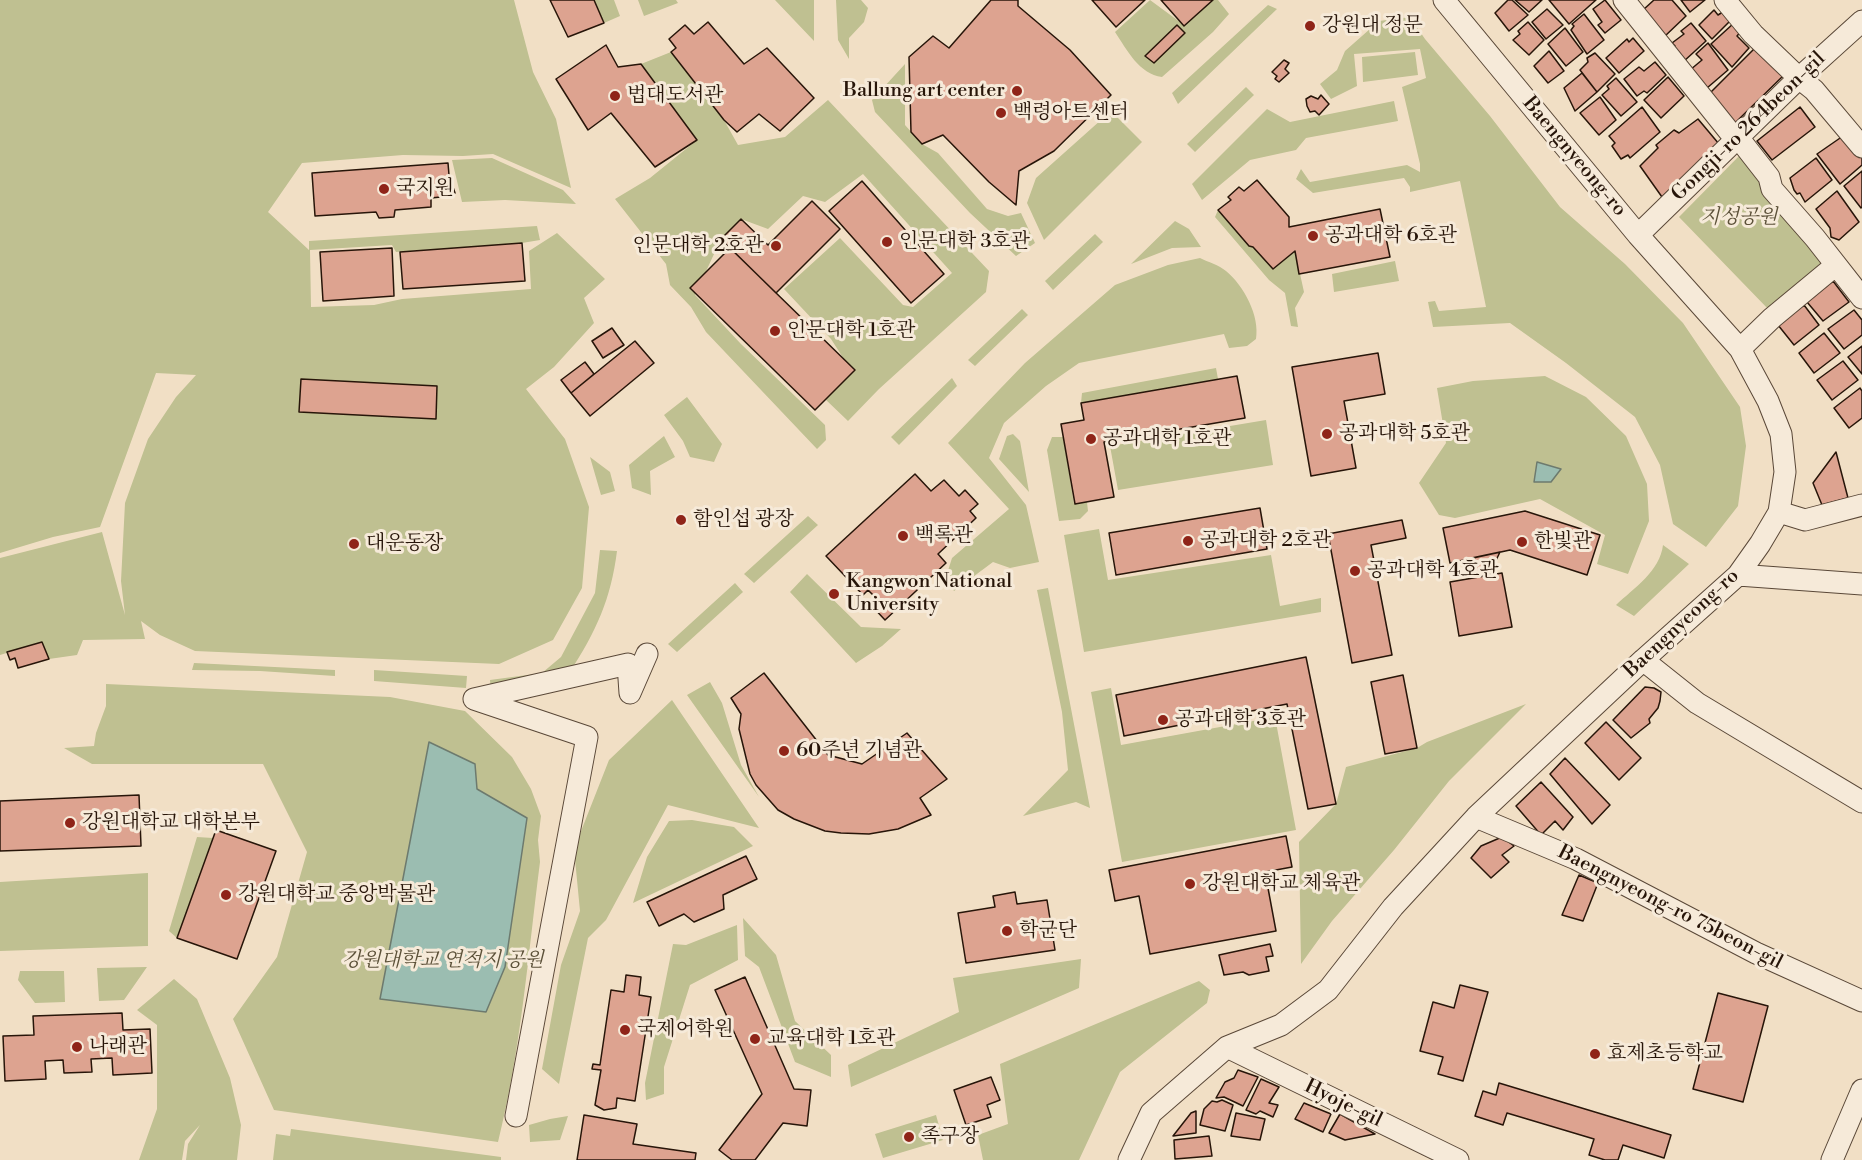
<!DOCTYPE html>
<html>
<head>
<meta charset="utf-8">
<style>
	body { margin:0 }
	canvas { display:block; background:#f1dfc5 }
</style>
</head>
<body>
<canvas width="1862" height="1160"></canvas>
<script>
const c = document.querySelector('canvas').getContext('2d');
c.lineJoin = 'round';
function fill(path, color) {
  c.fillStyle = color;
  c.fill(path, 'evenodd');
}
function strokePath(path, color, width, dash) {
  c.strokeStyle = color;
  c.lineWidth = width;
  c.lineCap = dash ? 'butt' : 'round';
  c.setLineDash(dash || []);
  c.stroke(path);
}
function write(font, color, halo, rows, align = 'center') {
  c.font = font + ' "Libre Bodoni","Noto Serif KR",serif';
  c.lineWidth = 6;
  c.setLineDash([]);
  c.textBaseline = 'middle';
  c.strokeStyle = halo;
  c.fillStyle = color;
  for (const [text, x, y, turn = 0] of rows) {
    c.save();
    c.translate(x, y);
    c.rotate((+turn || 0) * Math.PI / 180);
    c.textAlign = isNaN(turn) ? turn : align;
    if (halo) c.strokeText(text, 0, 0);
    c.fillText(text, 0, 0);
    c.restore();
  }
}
fill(new Path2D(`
	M0,0h514l19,72 23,47 15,69 -78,-34 -30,2 -60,-1 -101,8 -34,49 41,38v-9l228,-15 3,14 -18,3 -126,9 -4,-7 -82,5 1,57 63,-2 28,-6 129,-10 -2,-38 28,-18 48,46 -21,19 10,25 -40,44 -28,22 39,50 24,68 -7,81 -29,52 -54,24 -304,-13 -35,-16 -19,-14 4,18 -62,1 -6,15 -28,4 -7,-17 -42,13v-97l102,-26 23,83 -4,-34 4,-78 23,-64 28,-42 20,-22 -40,-2 -56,154 -47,10 -53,16z
	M594,0h20l6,16 -16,7z
	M638,0h38l2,3 -34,13z
	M775,0h39v41z
	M836,0h25l7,8 -4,14 -15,16v21l-11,-19z
	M1150,0l34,25 29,-25h5l11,14 -16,18 -51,45c-23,-3 -35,-27 -47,-45z
	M1268,5l9,4 -99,95 -6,-11z
	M1410,17l15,22 65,77 70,91 65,57 58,59 57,84 6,39 -8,60 -32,41 -33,-23 -13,-59 -25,-48 -69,-54 -56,-40 -77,4 -5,-25 7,-1 4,10 47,-4 -26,-126 -50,11v-5l-6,-9 -91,15 -17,-14 5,-10 9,13 97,-17 13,7v-8l-18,-77 24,-9 -6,-29 -66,5 3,32 -26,13 -11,-15 17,-14 8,-19 34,-30z
	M671,52l53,68 14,25 47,-8 43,-37 161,171 -3,21 -107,97 -31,32 -23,-22 24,-32 -18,-28 -47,-50 56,-51 63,67 10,2 39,-34 -89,-99 -38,28 -22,-6 -35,33 -27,-10 -20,20 -26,56 46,49 84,81 1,15 -9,9 -111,-117 -15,-25 -21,-22 -4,-21 -51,-65 35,-21 47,-38 -56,-76z
	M1415,52l3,23 -55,7 -1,-25z
	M905,64v61l17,19 16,9 49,56 21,7 13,-3 14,30 -19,13 -46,-43 -95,-101 -3,-12z
	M1246,87l8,8 -59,57 -8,-8z
	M1394,101l4,20 -92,17 -10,12 -46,10 -48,40 -10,-16 75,-75 23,13z
	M1111,111l31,31 -98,98 -17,-37 9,-25z
	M1742,153l89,108 -61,50 -91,-94z
	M492,158l71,32 13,14 -71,-4 -43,2 -10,-42z
	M1218,210l31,36 46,5 9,41 -9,16 3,19 -7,-1 -6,-33 -16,-13 -54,-63z
	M1175,221l14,8 12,18 -29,1 -41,16z
	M1095,234l8,8 -50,48 -8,-9z
	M1200,258c8,4 19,7 26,13 18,15 34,45 30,68l-9,7 -18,2 -5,-14 -145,29 -33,23 -42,37 -15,35 37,47 13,57 -29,6 -17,-6 -39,29 -8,-14 6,-19 57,-49 -61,-66 77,-80 90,-78 53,-20z
	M1395,261l4,20 -65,11 -2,-18z
	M1022,309l6,6 -53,51 -7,-6z
	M1216,368l2,11 -137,24 1,-10z
	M1545,376l41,21 40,39 21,48 2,37 -21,53 -31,-10 8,-29 -65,-36 -85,19 -16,-3 -20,-32 27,-40 -9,-55 36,-7z
	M952,378l5,8 -58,59 -8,-8z
	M687,397l35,47 -8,18 -24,-5 -7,-16 -19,-26z
	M1266,420l7,45 -155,25 -8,-44z
	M1013,434l7,7 9,51 -30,-33 8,-23z
	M664,436l11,21 -25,14 1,24 -19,-7 -3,-23z
	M1052,437h11l11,67 13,-2 1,9 -8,8 -21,2 -12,-71z
	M590,457l20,15 5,19 -14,4z
	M808,516l10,9 -64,58 -10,-9z
	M1099,529l9,51 163,-25 9,51 41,-8v14l-237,40 -20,-117z
	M1663,545l26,19 -55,52 -18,-11c18,-17 44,-34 47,-60z
	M600,550l17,1c-6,48 -21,81 -48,122l-78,21 -1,-14 52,-7 19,-16 34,-64z
	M807,574l54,53 40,2 -19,17 -26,17 -66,-71z
	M735,583l8,9 -66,60 -9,-8z
	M1048,588l42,220 -14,-6 -53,14 45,-46 -6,-58 -25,-122z
	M194,663l141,7v6l-75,-5 -68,-1z
	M374,670l93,6 -1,12 -92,-7z
	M710,682l12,21 19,62 18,32 -72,-102z
	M106,684l284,13 75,14 47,46 19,32 10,27 -3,24 2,22c-12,93 -19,188 -42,280l-224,-32 -41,-91 44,-62 30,-105 -44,-88h-171l-28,-16 30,-2 2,-13 10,-27z
	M1111,688l10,57 154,-28 21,113 -174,32 -31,-170z
	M672,700l87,128 -91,-23 -62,115 -18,18 -29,146 -17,-15 19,-104 19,-54 -6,-62 35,-89z
	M1526,704l-77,77 -55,69 -62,71 -31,43 -2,-122 37,-38 10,-37 71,-19 10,-6z
	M692,820l42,7 19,19 -120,57 14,-46 22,-36z
	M197,837l16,1 -36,100 -8,-7z
	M148,873v73l-148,5v-69z
	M743,918l33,37 19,66 36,34v22l-36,-15 -36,-95 -14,-11z
	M737,925l1,35 -48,25 -26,82v27l-18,6 -1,-17 28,-139 13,1z
	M1081,959l-2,29 -228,99 -3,-22 111,-53 -6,-34z
	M147,967l-23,33 -25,1 -2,-33z
	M20,971h44l1,31 -30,1 -17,-23z
	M174,979l23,20 33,79 11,47 -4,35h-51l2,-16 12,-19 -15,16 -3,19h-43l18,-51v-84l-20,-15z
	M1199,981l11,9 -3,13 -87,69 -41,88h-96l-5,-25 30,-11 -8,-60z
	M936,1115l7,25 -60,18 -8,-24z
	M568,1116l-8,24 -30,2 -1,-17 21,-6z
	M291,1129l210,28v3h-228l3,-26 14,2z`), '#bfc091');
const water = new Path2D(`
	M1537,462l24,7 -10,13h-17z
	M429,742l46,22 2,25 50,29 -22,149 -19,45 -106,-13z`);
fill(water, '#9bbdb1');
strokePath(water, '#6d7a6e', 1.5);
const building = new Path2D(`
	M550,0h44l10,23 -36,14z
	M991,0h27v6l52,44 41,45 -57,56 -35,20 -3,34 -27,-23 -46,-47 -21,9 -11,-12 -2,-75 24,-21 16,12z
	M1092,0h53l-29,27z
	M1161,0h52l-29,26z
	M1508,0h4l16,15 -19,16 -14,-18z
	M1515,0h27l-13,12z
	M1549,0h47l-27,24z
	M1605,0l16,20 -16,13 -7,-8 4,-3 -9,-13z
	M1654,0h18l14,16 -22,21 -21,-27z
	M1681,0h24l-15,12z
	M1547,9l16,16 -17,14 -14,-17z
	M1714,10l4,5 8,-5 6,9 -20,20 -13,-14z
	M1584,14l20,26 -17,14 -16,-24 3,-4 -2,-2z
	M708,22l36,42 23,-16 47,50 -34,33 -21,-17 -22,18 -13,-12 -53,-68 5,-4 -7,-9 16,-14 9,9z
	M1528,22l16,18 -15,15 -16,-15 7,-6 -2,-3z
	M1691,23l15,18 -23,21 -13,-14 5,-2 -3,-3 12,-9 -3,-3z
	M1734,23l8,7 -5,6 12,12 -17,19 -21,-23z
	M1177,25l8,8 -31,30 -9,-7z
	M1565,28l18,24 -17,14 -18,-22z
	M1633,38l11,13 -25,22 -13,-15 21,-19 2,3z
	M1708,43l20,27 -21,18 -17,-18 12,-10 -6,-6z
	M606,45l12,22 23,-3 56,76 -42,27 -44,-54 -23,17 -32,-51z
	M1757,46l26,30 -48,47 -26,-29z
	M1549,51l15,20 -16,12 -14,-17z
	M1595,53l20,21 -18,18 -17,-22 8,-8 -1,-4z
	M1284,60l5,3 -4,6 4,4 -10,9 -4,-3 2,-3 -5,-4z
	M1655,62l11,13 -19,18 -3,-2 -7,5 -13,-17 15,-12 5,4z
	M1582,73l15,19 -22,19 -11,-23z
	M1668,77l16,19 -23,22 -17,-18z
	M1616,78l21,24 -16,14 -19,-21 7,-6 -2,-3z
	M1321,95l8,9 -10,11 -4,-4 -5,1 -3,-6 -1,-7 5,-3 7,3z
	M1600,97l16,23 -17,15 -19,-22z
	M1642,107l18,25 -30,26 -2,-3 -7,4 -9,-13 3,-3 -6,-7z
	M1800,107l15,20 -43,33 -15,-19z
	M1698,119l21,25 -57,53 -22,-31 18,-18 -2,-3 18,-15 5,3z
	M1843,136l19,22v7l-22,19 -23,-30z
	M1816,158l16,22 -27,22 -5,-9 -3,1 -3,-4 -4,-12z
	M448,163l1,12 6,18 -5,3 -19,2v9l-36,3 -1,7 -15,1 -3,-6 -61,4 -3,-43z
	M1862,171v36l-1,1 -17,-22z
	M1257,180l32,37v10l91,-18 10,48 -91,17 -4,-23 -22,18 -20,-22 -4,-1 -31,-36 13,-10 -3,-3 11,-10 5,4z
	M862,181l82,93 -33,29 -82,-92z
	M1837,191l22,31 -20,18 -8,-3 -1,-9 -14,-19z
	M812,201l28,28 -64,64 -55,-54 20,-20 27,26z
	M522,243l3,38 -122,8 -3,-37z
	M392,248l2,48 -71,5 -3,-49z
	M730,248l125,122 -40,40 -125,-122z
	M1833,281l16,21 -26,19 -16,-19z
	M1804,305l15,20 -25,20 -16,-20z
	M1854,310l8,10v15l-18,14 -16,-20z
	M612,328l12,17 -21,13 -11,-17z
	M1824,333l16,20 -26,20 -15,-20z
	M635,341l19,22 -64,53 -19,-23z
	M1862,346v28l-14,-17z
	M1378,353l7,41 -41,7 12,67 -45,8 -19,-109z
	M1843,361l15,19 -26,20 -15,-20z
	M585,362l9,12 -23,19 -10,-13z
	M1237,376l8,42 -141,24 10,55 -39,7 -14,-80 23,-4 -3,-17z
	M301,379l136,7 -1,33 -137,-7z
	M1860,388l2,3v27l-13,10 -15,-20z
	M1836,452l12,46 -26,7 -9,-22z
	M915,474l16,17 13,-11 15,16 6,-6 13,14 -8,7 6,7 -38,36 8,9 -61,57 -14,-15 6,-6 -9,-9 -5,5 -37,-39z
	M1260,508l7,41 -151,26 -7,-42z
	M1525,511l75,24 -13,40 -77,-25 -60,13 -7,-35z
	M1402,520l4,18 -35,7 21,110 -40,8 -24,-129z
	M1500,552l-11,23 -19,3 -3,-19z
	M1502,573l10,54 -53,9 -9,-54z
	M42,642l7,17 -31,9 -3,-10 -5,2 -3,-8z
	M1306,657l30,147 -28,5 -21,-105 -163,32 -8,-41z
	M764,673l64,82 34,9 45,-31 40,46 -27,19 11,17 -33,14 -29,5 -28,-1 -16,-2 -31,-12 -16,-9 -22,-25 -6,-11 -11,-45 2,-15 -10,-16z
	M1403,675l14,73 -32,6 -14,-72z
	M1645,687l9,1 7,4 -1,9 -2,7 -9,11 1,4 -19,15 -18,-18z
	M1606,722l35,36 -22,22 -34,-37z
	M1565,758l45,47 -18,19 -42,-50z
	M1541,782l32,35 -10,13 -8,-9 -14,14 -25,-29z
	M139,795l2,51 -141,5v-50z
	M216,830l60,21 -39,108 -60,-21z
	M1286,836l6,31 -27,5 11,59 -126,23 -11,-58 -24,5 -6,-31z
	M1502,837l12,9 -12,9 7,7 -18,16 -20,-20 10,-12z
	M746,856l11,23 -34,16 1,14 -30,13 -10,-8 -25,12 -12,-24z
	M1579,875l19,8 -15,38 -21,-6z
	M1015,892l2,12 30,-4 8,50 -89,13 -8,-50 37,-6 -2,-11z
	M1270,944l3,12 -7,1 3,14 -20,4 -6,-3 -19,3 -5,-20z
	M626,975l15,2 -2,18 12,2 -16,104 -18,-3 -1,10 -12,2 -9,-5 6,-35 -9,-1 1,-5 7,1 11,-75 13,2z
	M745,977l49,112 17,1 -4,36 -24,-3 -28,37h-23l-13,-10 43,-56 -47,-104z
	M1460,985l28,7 -25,89 -25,-7 5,-17 -23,-6 13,-49 21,6z
	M1718,993l50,13 -25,96 -50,-13z
	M122,1013l1,17 27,-1 2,44 -39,2 -1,-17 -21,1 1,13 -28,1 -1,-13 -18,1 1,18 -41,2 -2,-45 31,-1 -1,-19z
	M1238,1070l20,7 -15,29 -19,-9 -8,1 9,-16 9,-4z
	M991,1077l9,23 -13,5 4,12 -25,8 -12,-35z
	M1261,1079l18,8 -10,16 9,2 -5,12 -13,-6 -4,3 -10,-4z
	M1499,1083l172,52 -7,23 -41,-13 -5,15h-13l-16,-5 5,-16 -87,-26 -4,12 -28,-9 8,-25 13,4z
	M1222,1100l11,5 -8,26 -25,-6 4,-16 8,-8 5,1z
	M1304,1103l27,11 -8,18 -28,-13z
	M1196,1111v22l-23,3 18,-23z
	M1236,1113l29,6 -5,21 -29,-4z
	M1340,1114l35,20 -30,6 -16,-7z
	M584,1115l53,9 -4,20 63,9 -1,7h-118z
	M1209,1136l3,20 -37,3 -1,-19z`);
fill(building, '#dda390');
strokePath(building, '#271509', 1.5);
const minor = new Path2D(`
	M1624,0l112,140 8,5 25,32 3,12 43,49 47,60
	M1725,0l28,34 46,44 15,12 48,57
	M1638,235l161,-157 63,-57
	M1740,349l32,-31 64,-53
	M1779,512l26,8 57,-15
	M1738,575l124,9
	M1643,660l54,43 165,99
	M1476,817l100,42 180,94 106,48
	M1227,1047l231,113
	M516,1116l71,-379 -113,-38 154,-35 2,29 17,-39
	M1129,1160l22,-47 76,-66 54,-22 47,-35 65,-83 83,-90 167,-157 95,-85 22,-31 19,-32 6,-40 -4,-38 -13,-33 -28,-52 -102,-114 -194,-235
	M1832,1160l30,-70`);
strokePath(minor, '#5a4838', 23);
strokePath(minor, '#f6ead9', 21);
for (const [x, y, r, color] of [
	[1310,26,6,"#8f2418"],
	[1017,91,6,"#8f2418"],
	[615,96,6,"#8f2418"],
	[1001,113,6,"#8f2418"],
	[384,189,6,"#8f2418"],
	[1313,236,6,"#8f2418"],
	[887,242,6,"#8f2418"],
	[776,246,6,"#8f2418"],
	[775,331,6,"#8f2418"],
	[1327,434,6,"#8f2418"],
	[1091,439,6,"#8f2418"],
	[681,520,6,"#8f2418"],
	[903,536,6,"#8f2418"],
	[1188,541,6,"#8f2418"],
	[1522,542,6,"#8f2418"],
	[354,544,6,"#8f2418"],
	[1355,571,6,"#8f2418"],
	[834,594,6,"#8f2418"],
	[1163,720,6,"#8f2418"],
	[784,751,6,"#8f2418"],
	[70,823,6,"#8f2418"],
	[1190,884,6,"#8f2418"],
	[226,895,6,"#8f2418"],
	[1007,931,6,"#8f2418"],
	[625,1030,6,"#8f2418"],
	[755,1039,6,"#8f2418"],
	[77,1047,6,"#8f2418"],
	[1595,1054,6,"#8f2418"],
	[909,1137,6,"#8f2418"]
]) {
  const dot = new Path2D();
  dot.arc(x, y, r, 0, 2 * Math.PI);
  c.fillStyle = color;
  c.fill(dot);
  strokePath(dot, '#f6ead9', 2);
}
write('20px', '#271509', '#f6ead9', [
	["강원대 정문",1322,26],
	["Ballung art center",1005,91,"right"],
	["법대도서관",627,96],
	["백령아트센터",1013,113],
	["국지원",396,189],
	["공과대학 6호관",1325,236],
	["인문대학 3호관",899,242],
	["인문대학 2호관",764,246,"right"],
	["인문대학 1호관",787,331],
	["공과대학 5호관",1339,434],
	["공과대학 1호관",1103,439],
	["함인섭 광장",693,520],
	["백록관",915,536],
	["공과대학 2호관",1200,541],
	["한빛관",1534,542],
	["대운동장",366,544],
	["공과대학 4호관",1367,571],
	["Kangwon National",846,582],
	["University",846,605],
	["공과대학 3호관",1175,720],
	["60주년 기념관",796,751],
	["강원대학교 대학본부",82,823],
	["강원대학교 체육관",1202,884],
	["강원대학교 중앙박물관",238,895],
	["학군단",1019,931],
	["국제어학원",637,1030],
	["교육대학 1호관",767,1039],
	["나래관",89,1047],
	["효제초등학교",1607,1054],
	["족구장",921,1137]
], 'left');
write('20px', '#271509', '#f6ead9', [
	["Gongji-ro 264beon-gil",1749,127,-44],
	["Baengnyeong-ro",1574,157,50],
	["Baengnyeong-ro",1682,624,-43],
	["Baengnyeong-ro 75beon-gil",1670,908,27],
	["Hyoje-gil",1343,1104,26]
]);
write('italic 20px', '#5c5139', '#f6ead9', [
	["지성공원",1739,218],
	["강원대학교 연적지 공원",443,961]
]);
</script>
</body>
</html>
